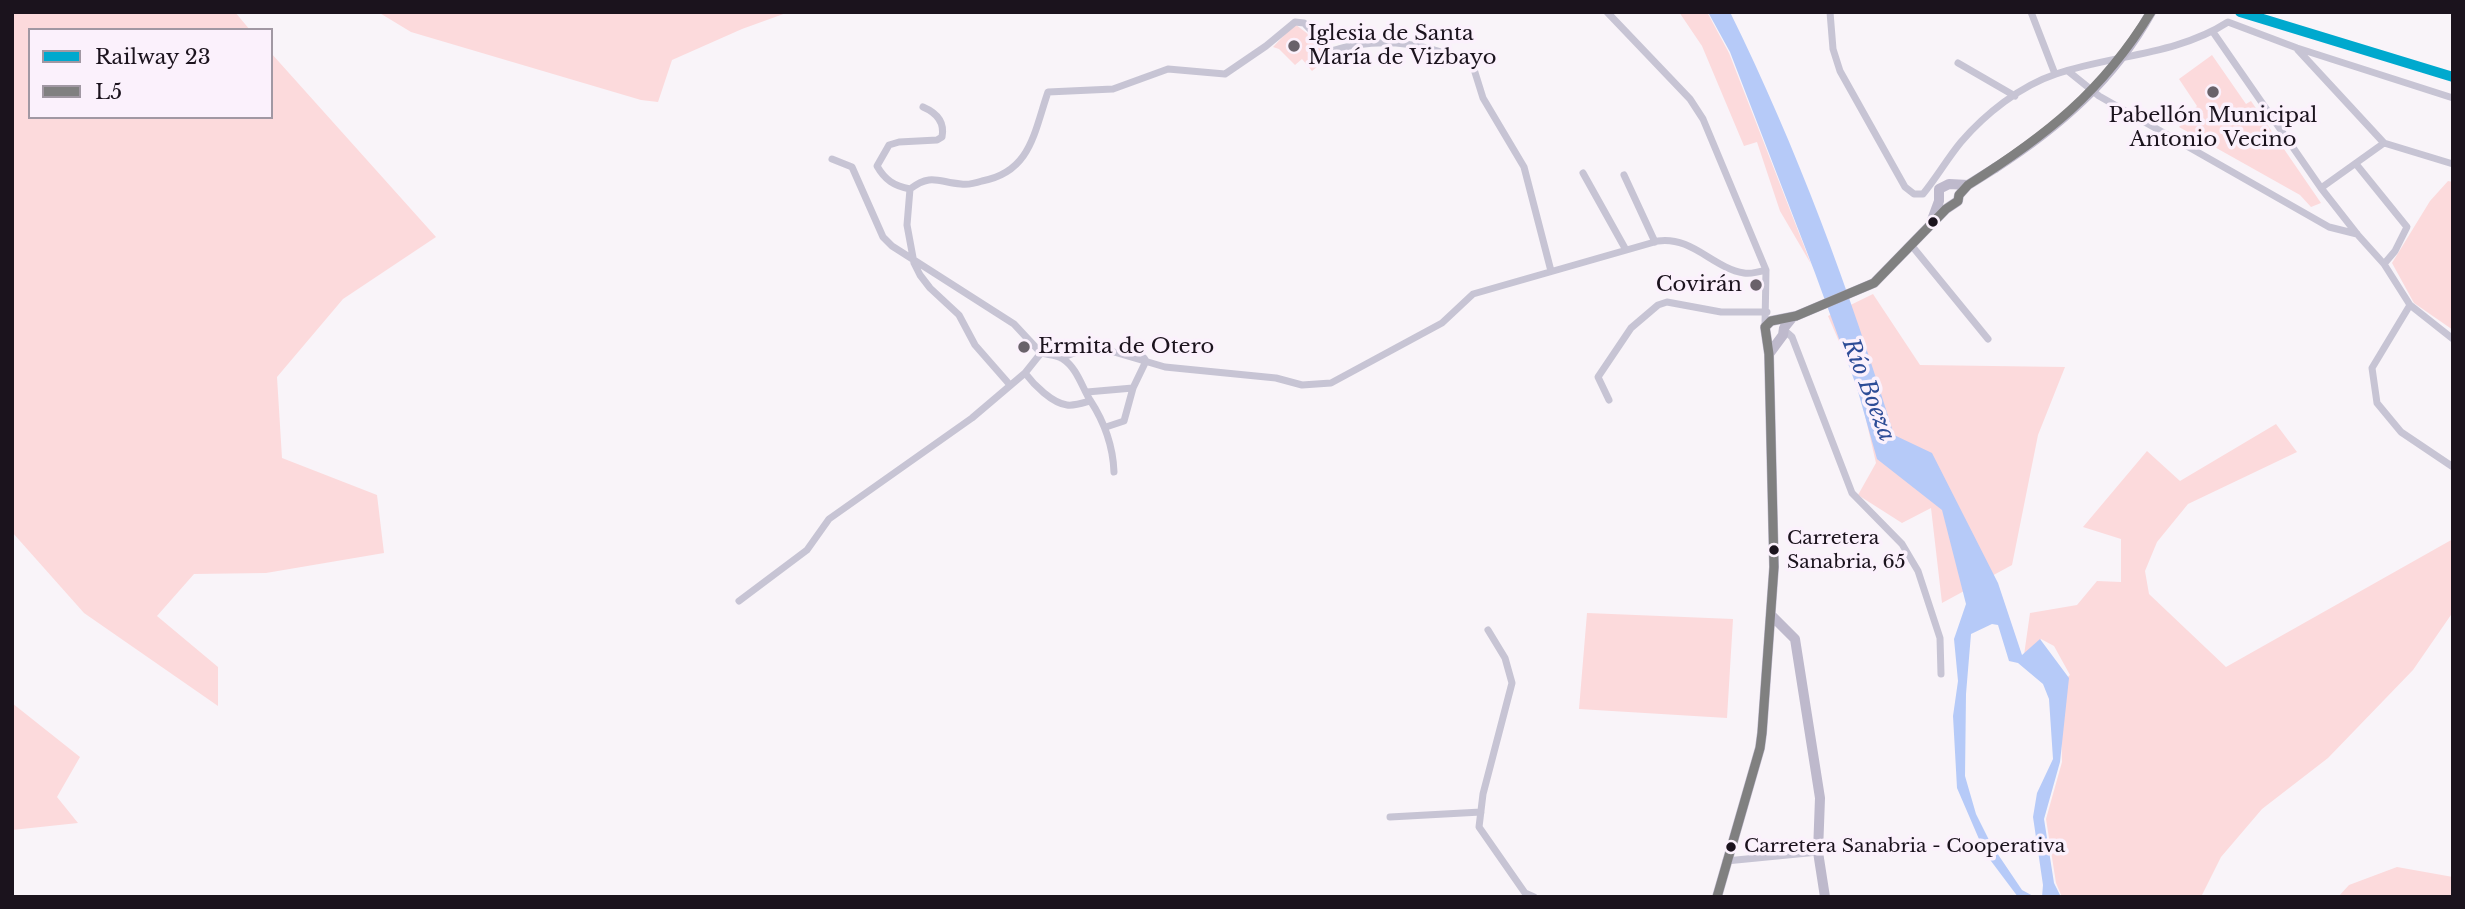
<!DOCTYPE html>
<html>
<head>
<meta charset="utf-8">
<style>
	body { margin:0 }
	#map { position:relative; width:2465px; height:909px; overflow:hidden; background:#f9f4f9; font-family:"Libre Baskerville",serif }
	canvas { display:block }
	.frame { position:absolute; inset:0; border:14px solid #1b131d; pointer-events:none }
	.legend { position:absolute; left:28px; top:28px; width:245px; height:91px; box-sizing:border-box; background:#fbf1fc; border:2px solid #a198a3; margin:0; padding:9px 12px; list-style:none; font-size:21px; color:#1b131d }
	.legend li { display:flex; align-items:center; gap:14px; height:35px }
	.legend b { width:35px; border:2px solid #a198a3 }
</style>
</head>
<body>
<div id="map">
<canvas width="2465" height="909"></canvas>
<div class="frame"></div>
<ul class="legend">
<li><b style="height:9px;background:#00a9ce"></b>Railway 23</li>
<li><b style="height:9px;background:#808080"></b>L5</li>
</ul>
</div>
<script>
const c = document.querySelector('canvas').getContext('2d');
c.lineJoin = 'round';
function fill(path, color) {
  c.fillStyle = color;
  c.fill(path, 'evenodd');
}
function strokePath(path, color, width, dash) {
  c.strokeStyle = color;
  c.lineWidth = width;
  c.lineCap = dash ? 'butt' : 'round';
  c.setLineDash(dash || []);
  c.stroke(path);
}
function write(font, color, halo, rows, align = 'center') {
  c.font = font + ' "Libre Baskerville",serif';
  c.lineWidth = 7;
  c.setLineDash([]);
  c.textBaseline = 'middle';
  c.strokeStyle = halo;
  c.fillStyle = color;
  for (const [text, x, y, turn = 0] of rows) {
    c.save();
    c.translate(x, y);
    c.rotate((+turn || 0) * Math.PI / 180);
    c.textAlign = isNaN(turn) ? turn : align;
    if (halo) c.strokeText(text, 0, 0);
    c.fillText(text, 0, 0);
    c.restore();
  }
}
fill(new Path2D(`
	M12,12h223l15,18h-220v87h241v-64l165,184 -93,62 -66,78 5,81 95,37 7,58 -118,20 -72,1 -37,42 61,51v39l-134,-93 -72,-81z
	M378,12h411l-47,17 -70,31 -14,42 -17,-2 -230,-68z
	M1679,12h28l22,41 82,211 -31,-53 -23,-69 -13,4 -42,-100z
	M1295,24l18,14 17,18 -18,15 -10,-12 -7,6 -16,-16 -6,-2z
	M2212,55l34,49 5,-3 70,102 -10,4 -11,-12 -121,-68 18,-21 -18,-27z
	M2448,181l5,1v148l-39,-27 -22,-40 38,-62z
	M1873,294l47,71 145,2 -27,68 -26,130 -70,38 -11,-95 -29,15 -44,-28 18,-32 -18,-78 -30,-69z
	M2276,424l21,28 -109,52 -31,38 -12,29 4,23 77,73 227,-128v73l-40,58 -85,88 -66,51 -41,48 -20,40h-139l-6,-14 -10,-64 16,-57 -2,-78 10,-9 -16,-29 -13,-7 -17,16 6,-42 47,-8 20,-24 24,1v-43l-38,-12 64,-76 33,30z
	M1587,613l146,6 -6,99 -148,-9z
	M12,703l68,54 -23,40 21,26 -66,7z
	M2397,867l56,10v20h-115l11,-12z`), '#fcdadc');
fill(new Path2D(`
	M1708,12h22c67,136 120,279 164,423l38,18 66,130 24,72 18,-16 29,39 -9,84 -16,57 10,64 7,14h-19l1,-12 -10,-68 4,-24 16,-34 -4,-60 -6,-15 -25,-21 -9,-2 -11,-36 -6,-1 -21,10 -5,60 -1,82 11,38 15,30 31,46 13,7h-17l-33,-44 -28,-65 -4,-72 5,-35 -4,-42 12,-35 -24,-94 -65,-51 -20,-71 -42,-115 -85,-221z`), '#b6caf8');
strokePath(new Path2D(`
	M1607,12l83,87 13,20 63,151 -1,55
	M1830,12l3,37 7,22 65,116 9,7h9c14,-17 24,-35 38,-52 24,-28 59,-56 95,-68 56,-19 121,-19 172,-52l69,26 156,50
	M2031,12l24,62
	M2213,32l108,156 36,46 27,30 26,41 43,34
	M2298,50l86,93 69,21
	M1958,63l57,33
	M2068,71l31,25 230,131 28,7
	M832,159l20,8 31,70 9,9 122,78 27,29
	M2356,164l51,63 -12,24 -11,13
	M1583,173l43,77
	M1624,175l31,67
	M2321,188l63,-45
	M910,189c-16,-3 -25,-9 -33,-23l12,-21 10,-3 38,-2 5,-3c3,-15 -5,-24 -19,-30
	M1912,246l76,93
	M2410,305l-38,63 5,35 24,29 52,35
	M1784,330l8,7 60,156 50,51 16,27 22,67 1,36
	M1061,358l21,-8 32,2 51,15 111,11 26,7 29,-2 111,-60 31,-29 185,-53c34,-5 55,27 86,32 7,1 15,-1 22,-3
	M1025,373c9,12 27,30 42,32 8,1 16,-2 23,-4
	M1010,385l-35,-40 -16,-30 -29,-27 -10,-13 -6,-12 -7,-38 3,-36c21,-16 28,-7 51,-5 7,1 15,-1 21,-3 49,-9 52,-49 66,-89l65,-3 55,-20 57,5 41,-28 29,-24 9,1 27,28c50,-15 97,-9 142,15l10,32 41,69 27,104
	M1087,392l46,-4
	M1609,400l-11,-23 33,-49 27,-23 9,-3 54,10h46
	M1106,427l18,-6 9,-33 13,-27 -2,-3
	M739,601l68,-51 22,-31 143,-101 53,-45 16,-20c7,2 16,2 22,6 14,9 19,28 27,41 15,23 23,45 24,72
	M1488,630l17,28 7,25 -29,111 -4,33 46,66 9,4
	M1390,817l91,-5
	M1726,861l92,-9`), '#c7c4d4', 7);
strokePath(new Path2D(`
	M1932,220l7,-19v-12l10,-5 19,1
	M1769,354l14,-19 1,-7 8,-10
	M1772,616l23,23 25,159 -2,54 7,45
	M1717,897l43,-149 2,-15 12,-166 -5,-213 -4,-27 6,-6 25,-5 78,-33 72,-74 12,-8 1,-6 9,-10 27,-17`), '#beb9cc', 10);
strokePath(new Path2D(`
	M1995,168c64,-41 119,-89 156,-156`), '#beb9cc', 10);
strokePath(new Path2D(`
	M1717,897l43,-149 2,-15 12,-166 -5,-213 -4,-27 6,-6 25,-5 78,-33 72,-74 12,-8 1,-6 9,-10c78,-49 134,-93 183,-173`), '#808080', 9);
strokePath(new Path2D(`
	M2240,12l213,65`), '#00a9ce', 10);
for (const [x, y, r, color] of [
	[1294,46,7,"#69626a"],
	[2213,92,7,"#69626a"],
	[1933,222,6,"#1b131d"],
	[1756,285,7,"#69626a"],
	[1024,347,7,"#69626a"],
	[1774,550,6,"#1b131d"],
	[1731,847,6,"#1b131d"]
]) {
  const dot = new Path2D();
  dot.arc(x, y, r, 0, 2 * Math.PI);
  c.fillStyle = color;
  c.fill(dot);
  strokePath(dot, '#fbf1fc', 2.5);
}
write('19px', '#1b131d', '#fbf1fc', [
	["Carretera",1787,539],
	["Sanabria, 65",1787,563],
	["Carretera Sanabria - Cooperativa",1744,847]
], 'left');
write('21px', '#1b131d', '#fbf1fc', [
	["Iglesia de Santa",1308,34],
	["María de Vizbayo",1308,58],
	["Pabellón Municipal",2213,116,"center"],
	["Antonio Vecino",2213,140,"center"],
	["Covirán",1742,285,"right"],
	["Ermita de Otero",1038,347]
], 'left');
write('italic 23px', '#2e4d97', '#fbf1fc', [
	["Río Boeza",1868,390,69]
]);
</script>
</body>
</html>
